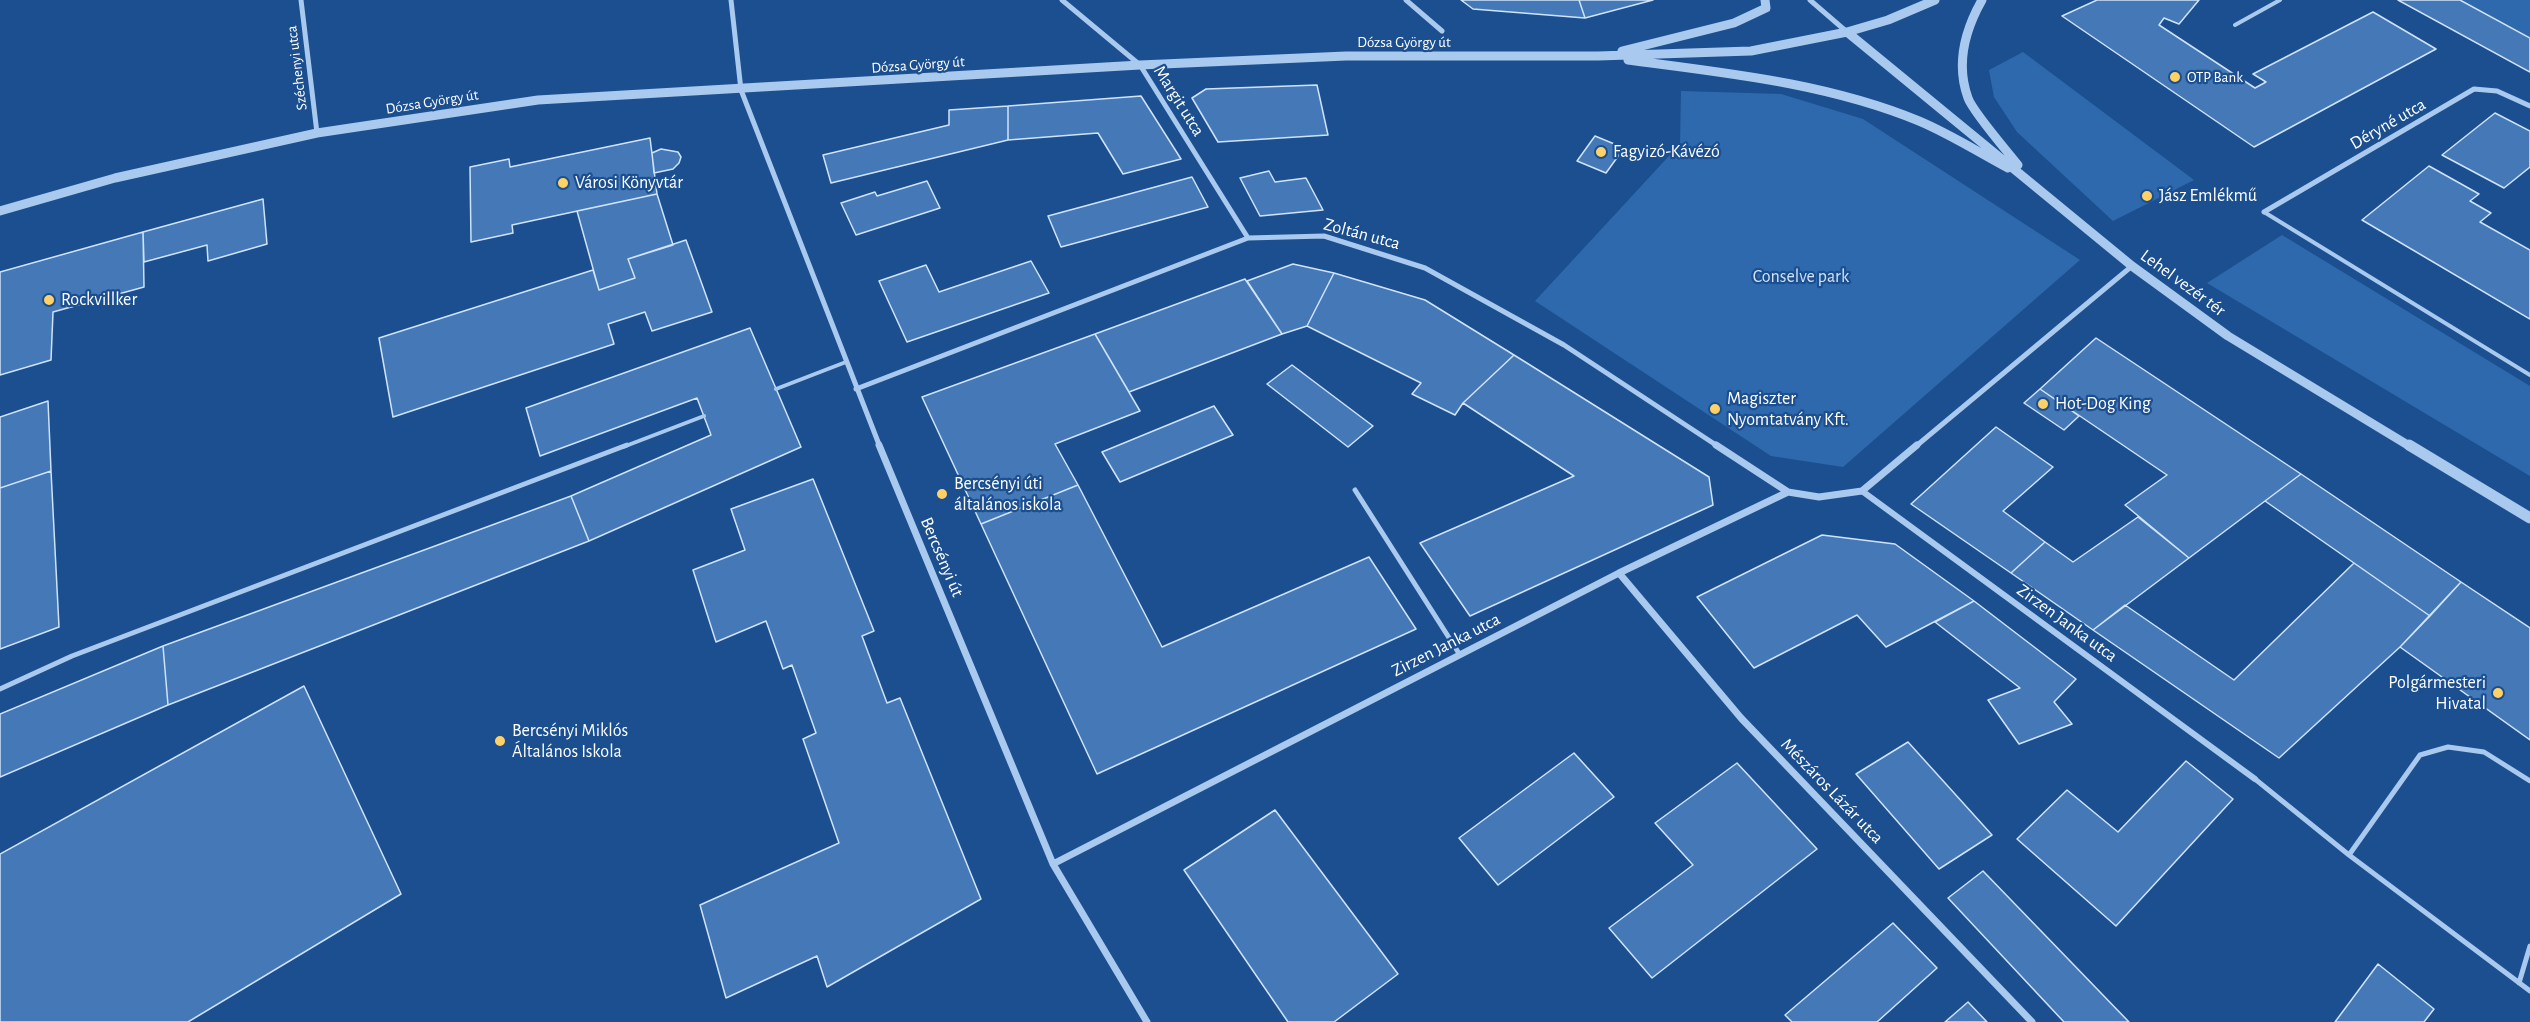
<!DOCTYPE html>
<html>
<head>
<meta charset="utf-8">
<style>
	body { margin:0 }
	canvas { display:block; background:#1b4f8f }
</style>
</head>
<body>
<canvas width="2530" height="1022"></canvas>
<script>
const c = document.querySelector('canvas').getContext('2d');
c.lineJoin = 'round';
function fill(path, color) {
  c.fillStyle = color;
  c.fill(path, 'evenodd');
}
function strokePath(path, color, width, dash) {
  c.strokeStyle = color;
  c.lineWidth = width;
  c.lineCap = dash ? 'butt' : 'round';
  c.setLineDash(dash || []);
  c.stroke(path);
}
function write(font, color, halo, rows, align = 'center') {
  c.font = font + ' "Alegreya Sans",sans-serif';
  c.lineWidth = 4.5;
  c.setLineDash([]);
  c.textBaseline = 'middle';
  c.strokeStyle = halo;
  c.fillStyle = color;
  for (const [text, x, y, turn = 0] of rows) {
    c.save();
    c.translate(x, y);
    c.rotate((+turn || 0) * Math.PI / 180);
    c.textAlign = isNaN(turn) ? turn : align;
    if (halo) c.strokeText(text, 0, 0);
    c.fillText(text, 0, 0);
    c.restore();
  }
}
fill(new Path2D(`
	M2460,0h70v38z
	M2023,52l171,128 -81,41 -96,-89 -23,-35 -5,-27z
	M1681,91l100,3 82,25 217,141 -237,207 -72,-11 -236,-155 145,-157z
	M2282,235l248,151v90l-323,-193z`), '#2e69ad');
const building = new Path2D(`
	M1461,0h118l6,18 -112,-9z
	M1579,0h74l-68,18z
	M2097,0h102l-20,24 -15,-6 -5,7 96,63 11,-6 -13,-8 120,-62 63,37 -182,98 -192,-131z
	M2398,0h62l70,38v34z
	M1317,85l11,50 -110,7 -26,-44 14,-9z
	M1141,96l40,63 -58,15 -25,-41 -90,7v-34z
	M1008,106v34l-177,43 -8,-28 126,-30v-15z
	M2495,113l35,18v36l-26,21 -62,-33z
	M1595,136l29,12 -18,25 -29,-12z
	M650,138l7,56 -145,31 1,8 -42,9 -1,-75 39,-8 1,8z
	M661,149l17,3 3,5 -2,6 -6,6 -19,4 -2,-20z
	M2429,166l50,28 -9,7 21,12 -11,9 50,28v69l-168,-99z
	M1269,171l6,11 31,-4 17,32 -63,6 -20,-38z
	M1192,177l16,30 -147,40 -13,-31z
	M927,181l13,27 -84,27 -15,-32 34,-11 2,4z
	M657,194l16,51 -45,14 7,19 -36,12 -22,-79z
	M263,199l4,45 -59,17 -1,-16 -63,17 -1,-30z
	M143,232l1,55 -91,25 -2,48 -51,15v-103z
	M686,240l26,72 -60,19 -7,-19 -37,12 6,20 -221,73 -14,-79 214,-68 6,20 36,-12 -7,-19z
	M1031,261l18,32 -142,49 -28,-61 47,-16 13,27z
	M1293,264l41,9 -27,53 -25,8 -35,-53z
	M1334,273l91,27 89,55 -51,48 -8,12 -43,-21 9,-11 -114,-57z
	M1245,279l37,55 -153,58 -34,-58z
	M750,328l51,119 -212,94 -18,-45 140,-61 -14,-37 -157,58 -14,-48z
	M1095,334l45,77 -85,33 23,41 -97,39 -59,-127z
	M2096,338l205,136 -112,84 -64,-53 42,-30 -127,-86z
	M1514,355l195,122 4,28 -243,111 -50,-73 154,-67 -111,-73z
	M1292,365l81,61 -25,21 -81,-63z
	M2040,389l39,27 -15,14 -40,-27z
	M48,401l3,70 -51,17v-71z
	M1214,406l19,29 -113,47 -18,-30z
	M1996,427l57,40 -50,44 42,31 -34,31 -100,-69z
	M51,471l8,156 -59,22v-161z
	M2301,474l160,108 -31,34 -165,-115z
	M813,479l61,152 -12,5 25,67 13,-5 81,201 -154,88 -10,-31 -91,42 -26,-93 139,-62 -36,-104 13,-6 -24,-68 -9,4 -17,-48 -50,21 -23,-72 52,-20 -14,-41z
	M1078,485l84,162 207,-90 47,72 -319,145 -116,-250z
	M571,496l18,45 -421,164 -5,-59z
	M2138,517l51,41 -96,72 -82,-57 34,-31 28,20z
	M1822,535l73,9 79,57 -88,46 -29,-32 -103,53 -57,-71z
	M2354,563l76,53 -30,31 -121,111 -186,-128 32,-25 109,75z
	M2461,582l69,46v112l-130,-93z
	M1974,601l102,78 -22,23 18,22 -53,20 -31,-44 32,-12 -85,-66z
	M163,646l5,59 -168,72v-63z
	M304,686l97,208 -213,128h-188v-168z
	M1908,742l84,93 -53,34 -83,-95z
	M1574,753l40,44 -116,88 -39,-47z
	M2186,761l47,38 -117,127 -99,-87 50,-49 51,42z
	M1737,763l80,86 -165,129 -43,-50 84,-63 -38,-42z
	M1275,810l123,164 -64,48h-46l-104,-152z
	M1983,871l146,151h-65l-116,-124z
	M1893,923l44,45 -60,54h-85l-7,-7z
	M2378,964l56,45 -10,13h-89z
	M1968,1002l19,20h-42z`);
fill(building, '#4478b7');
strokePath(building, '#cfe3fa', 1.5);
strokePath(new Path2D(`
	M2235,25l45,-25
	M2264,212l266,163
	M776,389l70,-27
	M623,447l81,-31`), '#a9c9ee', 4);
strokePath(new Path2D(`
	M1355,490l105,165
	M0,689l72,-33 555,-211
	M2255,779l94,76 181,136
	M2349,855l71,-100 28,-8 36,5 46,29
	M2519,983l11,-37`), '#a9c9ee', 5);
strokePath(new Path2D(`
	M1862,491l393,288`), '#a9c9ee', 6);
strokePath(new Path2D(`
	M301,0l16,133
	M731,0l10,90 139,357
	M1062,0l78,65 108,173
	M1406,0l36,31
	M1810,0l37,32
	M2264,212l210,-123 23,2 33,15
	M856,389l392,-151 76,-2 101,32 139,77 155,102
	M1915,447l217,-181`), '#a9c9ee', 5);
strokePath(new Path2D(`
	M879,445l174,419 94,158
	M1716,445l72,47
	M1619,573l122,145 291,304
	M1053,864l566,-291 169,-81 31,5 43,-6 55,-46`), '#a9c9ee', 7);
strokePath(new Path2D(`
	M1982,0c-17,30 -26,65 -14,98 5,14 39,53 50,67
	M1847,32l285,234 96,70 183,111
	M1622,51l112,-28 32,-15 -1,-8
	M1628,60c98,13 199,23 291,61 31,13 59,31 89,47
	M0,211l115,-33 202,-45 221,-33 602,-35 206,-9h252l153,-5 96,-19 41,-12 47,-20`), '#a9c9ee', 9);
strokePath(new Path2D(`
	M2409,445l121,73`), '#a9c9ee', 11);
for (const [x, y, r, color] of [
	[2175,77,6,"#ffd166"],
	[1601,152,6,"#ffd166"],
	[563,183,6,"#ffd166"],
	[2147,196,6,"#ffd166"],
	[49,300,6,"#ffd166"],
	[2043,404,6,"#ffd166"],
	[1715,409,6,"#ffd166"],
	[942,494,6,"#ffd166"],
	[2498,693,6,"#ffd166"],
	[500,741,6,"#ffd166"]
]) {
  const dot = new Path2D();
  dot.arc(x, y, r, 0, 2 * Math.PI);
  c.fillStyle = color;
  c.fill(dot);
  strokePath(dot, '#1b4f8f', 2);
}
write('15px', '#fff', '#1b4f8f', [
	["Dózsa György út",1404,42],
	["Dózsa György út",918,65,-4],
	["Széchenyi utca",297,68,-97],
	["Dózsa György út",432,102,-9]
]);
write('15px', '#fff', '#1b4f8f', [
	["OTP Bank",2187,77]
], 'left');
write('18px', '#fff', '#1b4f8f', [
	["Margit utca",1179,101,58],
	["Déryné utca",2388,124,-30],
	["Zoltán utca",1362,234,15],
	["Lehel vezér tér",2183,283,36],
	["Bercsényi út",942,557,67],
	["Zirzen Janka utca",2067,623,36],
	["Zirzen Janka utca",1446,645,-27],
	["Mészáros Lázár utca",1832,791,46]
]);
write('18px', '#fff', '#1b4f8f', [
	["Fagyizó-Kávézó",1613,152],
	["Városi Könyvtár",575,183],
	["Jász Emlékmű",2159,196],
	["Rockvillker",61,300],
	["Magiszter",1727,399],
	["Nyomtatvány Kft.",1727,420],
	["Hot-Dog King",2055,404],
	["Bercsényi úti",954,484],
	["általános iskola",954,505],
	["Polgármesteri",2486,683,"right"],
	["Hivatal",2486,704,"right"],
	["Bercsényi Miklós",512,731],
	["Általános Iskola",512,752]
], 'left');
write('18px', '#cfe3fa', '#1b4f8f', [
	["Conselve park",1801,277]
]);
</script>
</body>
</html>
